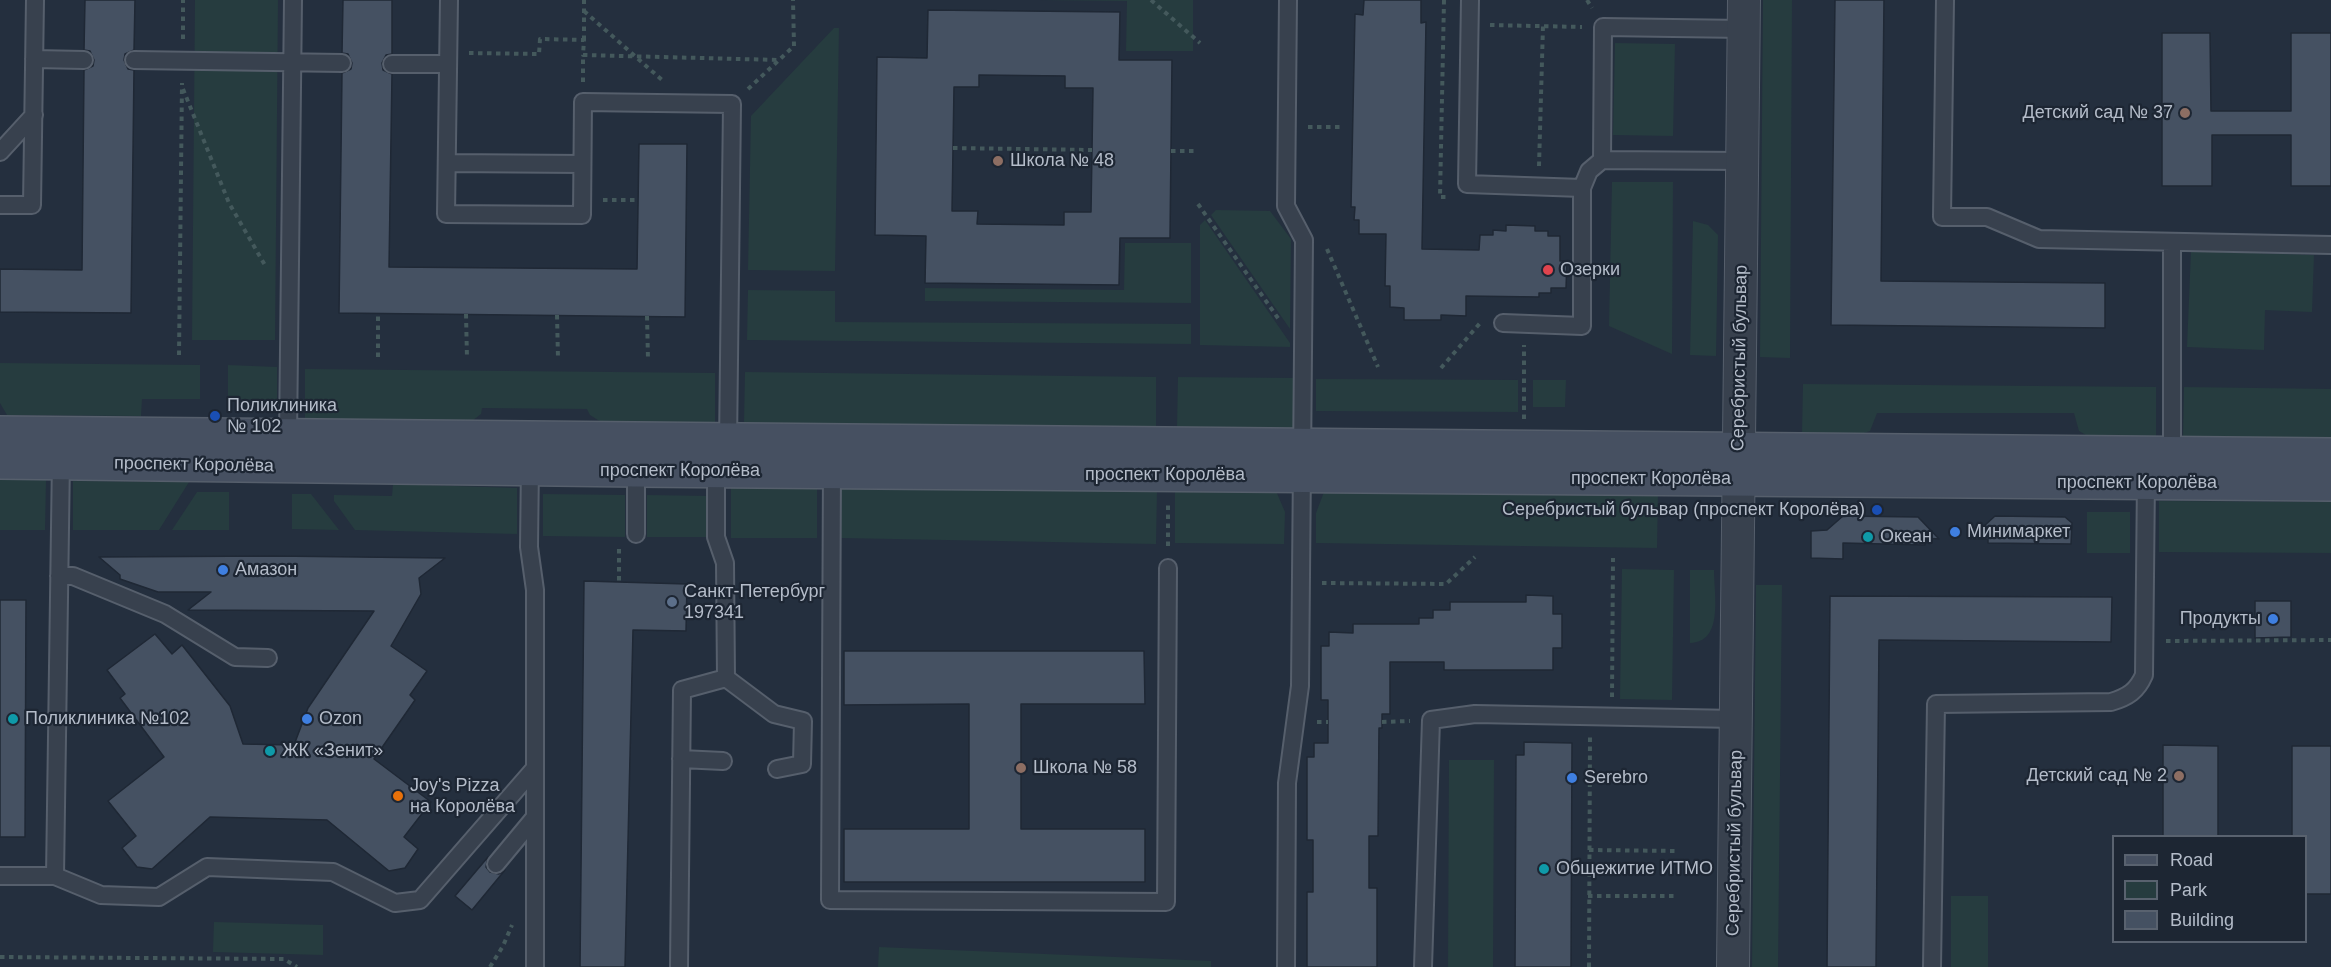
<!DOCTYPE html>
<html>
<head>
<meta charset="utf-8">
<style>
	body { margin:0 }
	#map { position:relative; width:2331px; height:967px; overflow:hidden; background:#242f3e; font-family:Arial,sans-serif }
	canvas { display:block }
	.legend { position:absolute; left:2112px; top:835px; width:195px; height:108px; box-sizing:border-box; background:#1d2633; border:2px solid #59626f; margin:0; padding:8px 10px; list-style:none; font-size:18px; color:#b4bcc9 }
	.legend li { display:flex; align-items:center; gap:12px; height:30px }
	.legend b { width:30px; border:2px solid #59626f }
</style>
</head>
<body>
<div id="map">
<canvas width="2331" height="967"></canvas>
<ul class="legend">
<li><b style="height:8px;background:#465061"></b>Road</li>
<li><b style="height:16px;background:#263c3f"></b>Park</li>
<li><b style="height:16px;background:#455162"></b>Building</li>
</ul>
</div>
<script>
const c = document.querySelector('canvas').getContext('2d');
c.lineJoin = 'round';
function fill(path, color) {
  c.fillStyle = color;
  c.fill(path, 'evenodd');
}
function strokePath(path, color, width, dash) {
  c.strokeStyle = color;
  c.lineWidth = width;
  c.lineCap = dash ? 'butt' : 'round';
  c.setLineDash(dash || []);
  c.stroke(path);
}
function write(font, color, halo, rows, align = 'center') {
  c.font = font + ' Arial,sans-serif';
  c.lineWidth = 4.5;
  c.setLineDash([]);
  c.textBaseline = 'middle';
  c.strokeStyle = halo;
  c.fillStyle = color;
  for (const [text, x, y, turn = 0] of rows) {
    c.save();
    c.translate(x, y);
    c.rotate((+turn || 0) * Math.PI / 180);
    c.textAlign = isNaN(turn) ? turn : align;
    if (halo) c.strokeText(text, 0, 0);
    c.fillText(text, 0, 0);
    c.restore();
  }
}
fill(new Path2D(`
	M195,0h83l-3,340h-83z
	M1039,0h154v51h-67l1,-50z
	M1763,0h29l-2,358 -30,-1z
	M834,28h5l-4,243 -87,-1 3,-154z
	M1615,43l60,1 -2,92 -60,-1z
	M1612,182h61l-1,172 -63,-28z
	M1216,210l54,1 21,28 -1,90 -79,-114z
	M1205,220l85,123v4l-90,-2v-120z
	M1693,221l15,4 10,10 -2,121 -26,-1z
	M1125,243h66v60l-266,-2v-13l199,2z
	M2191,251l123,4 -2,57 -47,-2 -1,40 -77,-3z
	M748,290l87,1v31l356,2v20l-444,-4z
	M0,363l200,2v34h-58l-1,17 -134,-1 -7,-12z
	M228,365l49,2v33l-49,-1z
	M305,369l410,4v50l-114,-1 -11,-7 -3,-6 -105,-1 -1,6 -9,7 -167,-1z
	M745,372l411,5v51l-412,-5z
	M1178,377l116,1 -1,51 -116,-1z
	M1316,379l202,1v32l-202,-1z
	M1533,380h33l-1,27h-32z
	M1803,384l353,3v50l-70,-2 -7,-4 -5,-18h-197l-7,18 -9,3 -59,-1z
	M2184,387l147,2v51l-148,-2z
	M0,480h46l-1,50h-45z
	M73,481l116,1 -30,48h-86z
	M393,484l124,4v46l-162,-4 -21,-29v-6l58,1z
	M731,488h86v50h-86z
	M841,488l316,2 -1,54 -315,-6z
	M1175,490l101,1 9,21 -1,32 -109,-1z
	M197,492h32v38h-57z
	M1324,492l334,1 -1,55 -341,-5v-30z
	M292,494h19l28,36 -47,-1z
	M543,494l82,1v42l-82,-1z
	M647,495l63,1 -1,41h-62z
	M2159,501l172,1v51l-172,-1z
	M2087,512h43v41h-43z
	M1622,569l52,1 -2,130 -52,-1z
	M1690,570h24c0,25 10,72 -24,73z
	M1756,585h26l-4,382h-26z
	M1449,760h45l-1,207h-45z
	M1951,896h37v71h-37z
	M214,922l109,3v30l-110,-3z
	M879,947l332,14v6h-333z`), '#263c3f');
const building = new Path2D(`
	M85,0h50l-1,50 -9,4 -1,6 4,9 6,1 -3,243 -131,-1v-43l82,1 2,-200 9,-4 1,-6 -4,-9 -6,-1z
	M343,0h49v54l-6,1 -4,8 1,7 9,4 -3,193 248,2 2,-125h48l-2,173 -346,-4 3,-240 9,-4 1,-6 -4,-9 -6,-1z
	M1364,0h57v23l5,-1 -4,227 57,1 1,-15h13v-5l13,1v-6l29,1v5h13v5h12v25h7l-1,27h-15v5h-12v4l-73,-1v20l-25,-1v5h-37v-12l-14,-1v-21h-5l1,-52h-27v-14h-5l1,-13h-4l4,-193 8,1z
	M1835,0h49l-3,281 224,2v45l-274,-3z
	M928,10l192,2 -1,48h53l-2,178h-50l-1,47 -194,-2 1,-47 -51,-1 2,-178 50,1zM979,75l86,1v12h28l-2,124h-27v13l-87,-1 1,-13h-26l2,-124h25z
	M2162,33h48l1,78h80v-78h40v153h-40v-51h-79v51h-50z
	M1843,516l75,1 21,22 -14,-1v7l-82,-2v16l-32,-1v-27l16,-1z
	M1995,516l70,1 7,6 -1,21 -83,-1v-4h-18z
	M273,556l172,2 -26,20 2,16 -30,52 36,25 -17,24 5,5 -41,59 57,43 -27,35 14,12 -13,19 -16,3 -62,-51 -117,-3 -58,52 -15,-2 -15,-19 14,-12 -28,-35 56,-44 -44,-59 5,-4 -18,-24 48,-36 17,20 10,-9 48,61 13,38 51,1 14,-37 66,-97 -186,-1 23,-18h-53l-38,-13v-4l-21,-18z
	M584,581l103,3 -1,47 -53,-1 -8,337h-45z
	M1526,595l27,1v18h9v34h-9v22h-109v-8h-54v52h-8v14h-3l-1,108h-9v52h8v79h-70v-75h6v-52h-6v-83h7v-14h14v-43h-7v-54h8v-14l24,1v-9h66v-6h14v-8h17v-8h76z
	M1830,596l282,1 -1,45 -232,-2 -3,327h-49z
	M0,600h26l-1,237h-25z
	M2255,601h36v36l-36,1z
	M844,651h300l1,53h-124v125h124v53h-301v-53h125v-125l-125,1z
	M1524,742l48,1 -1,224h-56l1,-212h8z
	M2163,745l55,1v91h-55z
	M2292,746h39v148h-25v-57h-14z
	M488,857l-2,10 4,5 9,2 6,-4 -33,40 -17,-14z`);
fill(building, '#455162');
strokePath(building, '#1f2835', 1.5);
const lane = new Path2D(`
	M449,0l-3,214 136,1 1,-113 149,2 -4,341
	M1470,0l-3,184 115,4 7,-17 13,-11 141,1
	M1945,0l-3,217h45l52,22 292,6
	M34,59l50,1
	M134,60l208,3
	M392,64h56
	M0,152l34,-37
	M1602,160l1,-133 141,2
	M447,163l135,1
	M0,205h32l3,-205
	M1503,323l79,3v-138
	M288,437l5,-437
	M2172,458v-215
	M530,464l-1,83 6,43v377
	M716,465v72l9,26 1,115
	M832,467l-2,433 336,2 2,-334
	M636,470v64
	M59,576h14l92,38 70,43 33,1
	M726,678l48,36 29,7 -1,43 -25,5
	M681,759l42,2
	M496,864l39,-47
	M0,876h55l6,-418
	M55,876l46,19 58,2 48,-30 126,5 62,31 25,-3 115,-132
	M679,967l3,-277 44,-12
	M1286,967l1,-184 13,-97 4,-446 -18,-34 2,-206
	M1423,967l8,-247 44,-6 261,5
	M1932,967l4,-263 175,-2c17,-5 26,-11 33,-27l2,-197`);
const street = new Path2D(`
	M1733,967l11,-967`);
const secondary = new Path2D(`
	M0,433l2331,22
	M0,462l636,8 1695,14`);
strokePath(lane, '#565f6c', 20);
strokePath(street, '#565f6c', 34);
strokePath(secondary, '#565f6c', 36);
strokePath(new Path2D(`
	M1151,0l49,43
	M1444,0l-4,197h9
	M1587,0l5,8
	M584,11l78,69
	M1490,25l92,2
	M183,39v-39
	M584,40v-40
	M469,53l70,1 1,-15 44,1 -1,15 196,5
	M583,82v-27
	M183,89l46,114 37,64
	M748,89l46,-43 -1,-46
	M1308,127h36
	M953,148l139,2
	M1171,151h27
	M1539,166l4,-140
	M603,200h35
	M1198,204l82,117
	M1327,249l51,118
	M466,314l1,44
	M557,315l1,43
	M647,316l1,43
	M179,355l3,-272
	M378,357v-44
	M1441,368l40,-46
	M1524,419v-74
	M1168,546v-43
	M619,549v33
	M1322,583l124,1 29,-27
	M2166,641l165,-1
	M1612,697l1,-139
	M1317,722h11
	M1382,722l28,-1
	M1589,850l89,1
	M1588,896h90
	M0,957l284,2 13,8
	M490,967l13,-21 9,-21
	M1589,967l1,-230`), '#44595c', 4, [4.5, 4.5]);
strokePath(lane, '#38414e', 16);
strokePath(street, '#38414e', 32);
strokePath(secondary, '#465061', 33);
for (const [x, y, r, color] of [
	[2185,113,6,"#8d6e63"],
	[998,161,6,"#8d6e63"],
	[1548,270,6,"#e0444e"],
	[215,416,6,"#1a4fb4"],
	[1877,510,6,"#1a4fb4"],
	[1955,532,6,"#3f7fe0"],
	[1868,537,6,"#0f9aa8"],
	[223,570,6,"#3f7fe0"],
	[672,602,6,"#5c6f8a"],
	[2273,619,6,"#3f7fe0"],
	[13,719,6,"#0f9aa8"],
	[307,719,6,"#3f7fe0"],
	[270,751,6,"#0f9aa8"],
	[1021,768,6,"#8d6e63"],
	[2179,776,6,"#8d6e63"],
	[1572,778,6,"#3f7fe0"],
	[398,796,6,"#e8710a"],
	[1544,869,6,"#0f9aa8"]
]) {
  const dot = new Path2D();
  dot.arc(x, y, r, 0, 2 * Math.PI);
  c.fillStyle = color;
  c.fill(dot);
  strokePath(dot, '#1d2633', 2);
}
write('18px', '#b4bcc9', '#1d2633', [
	["Детский сад № 37",2173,113,"right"],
	["Школа № 48",1010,161],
	["Озерки",1560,270],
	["Поликлиника",227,406],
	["№ 102",227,427],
	["Серебристый бульвар (проспект Королёва)",1865,510,"right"],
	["Минимаркет",1967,532],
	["Океан",1880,537],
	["Амазон",235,570],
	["Санкт-Петербург",684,592],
	["197341",684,613],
	["Продукты",2261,619,"right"],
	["Поликлиника №102",25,719],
	["Ozon",319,719],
	["ЖК «Зенит»",282,751],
	["Школа № 58",1033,768],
	["Детский сад № 2",2167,776,"right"],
	["Serebro",1584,778],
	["Joy's Pizza",410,786],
	["на Королёва",410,807],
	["Общежитие ИТМО",1556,869]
], 'left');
write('18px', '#b4bcc9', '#1d2633', [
	["Серебристый бульвар",1740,358,-89],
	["проспект Королёва",194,465,1],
	["проспект Королёва",680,471],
	["проспект Королёва",1165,475],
	["проспект Королёва",1651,479],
	["проспект Королёва",2137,483],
	["Серебристый бульвар",1735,843,-89]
]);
</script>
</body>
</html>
